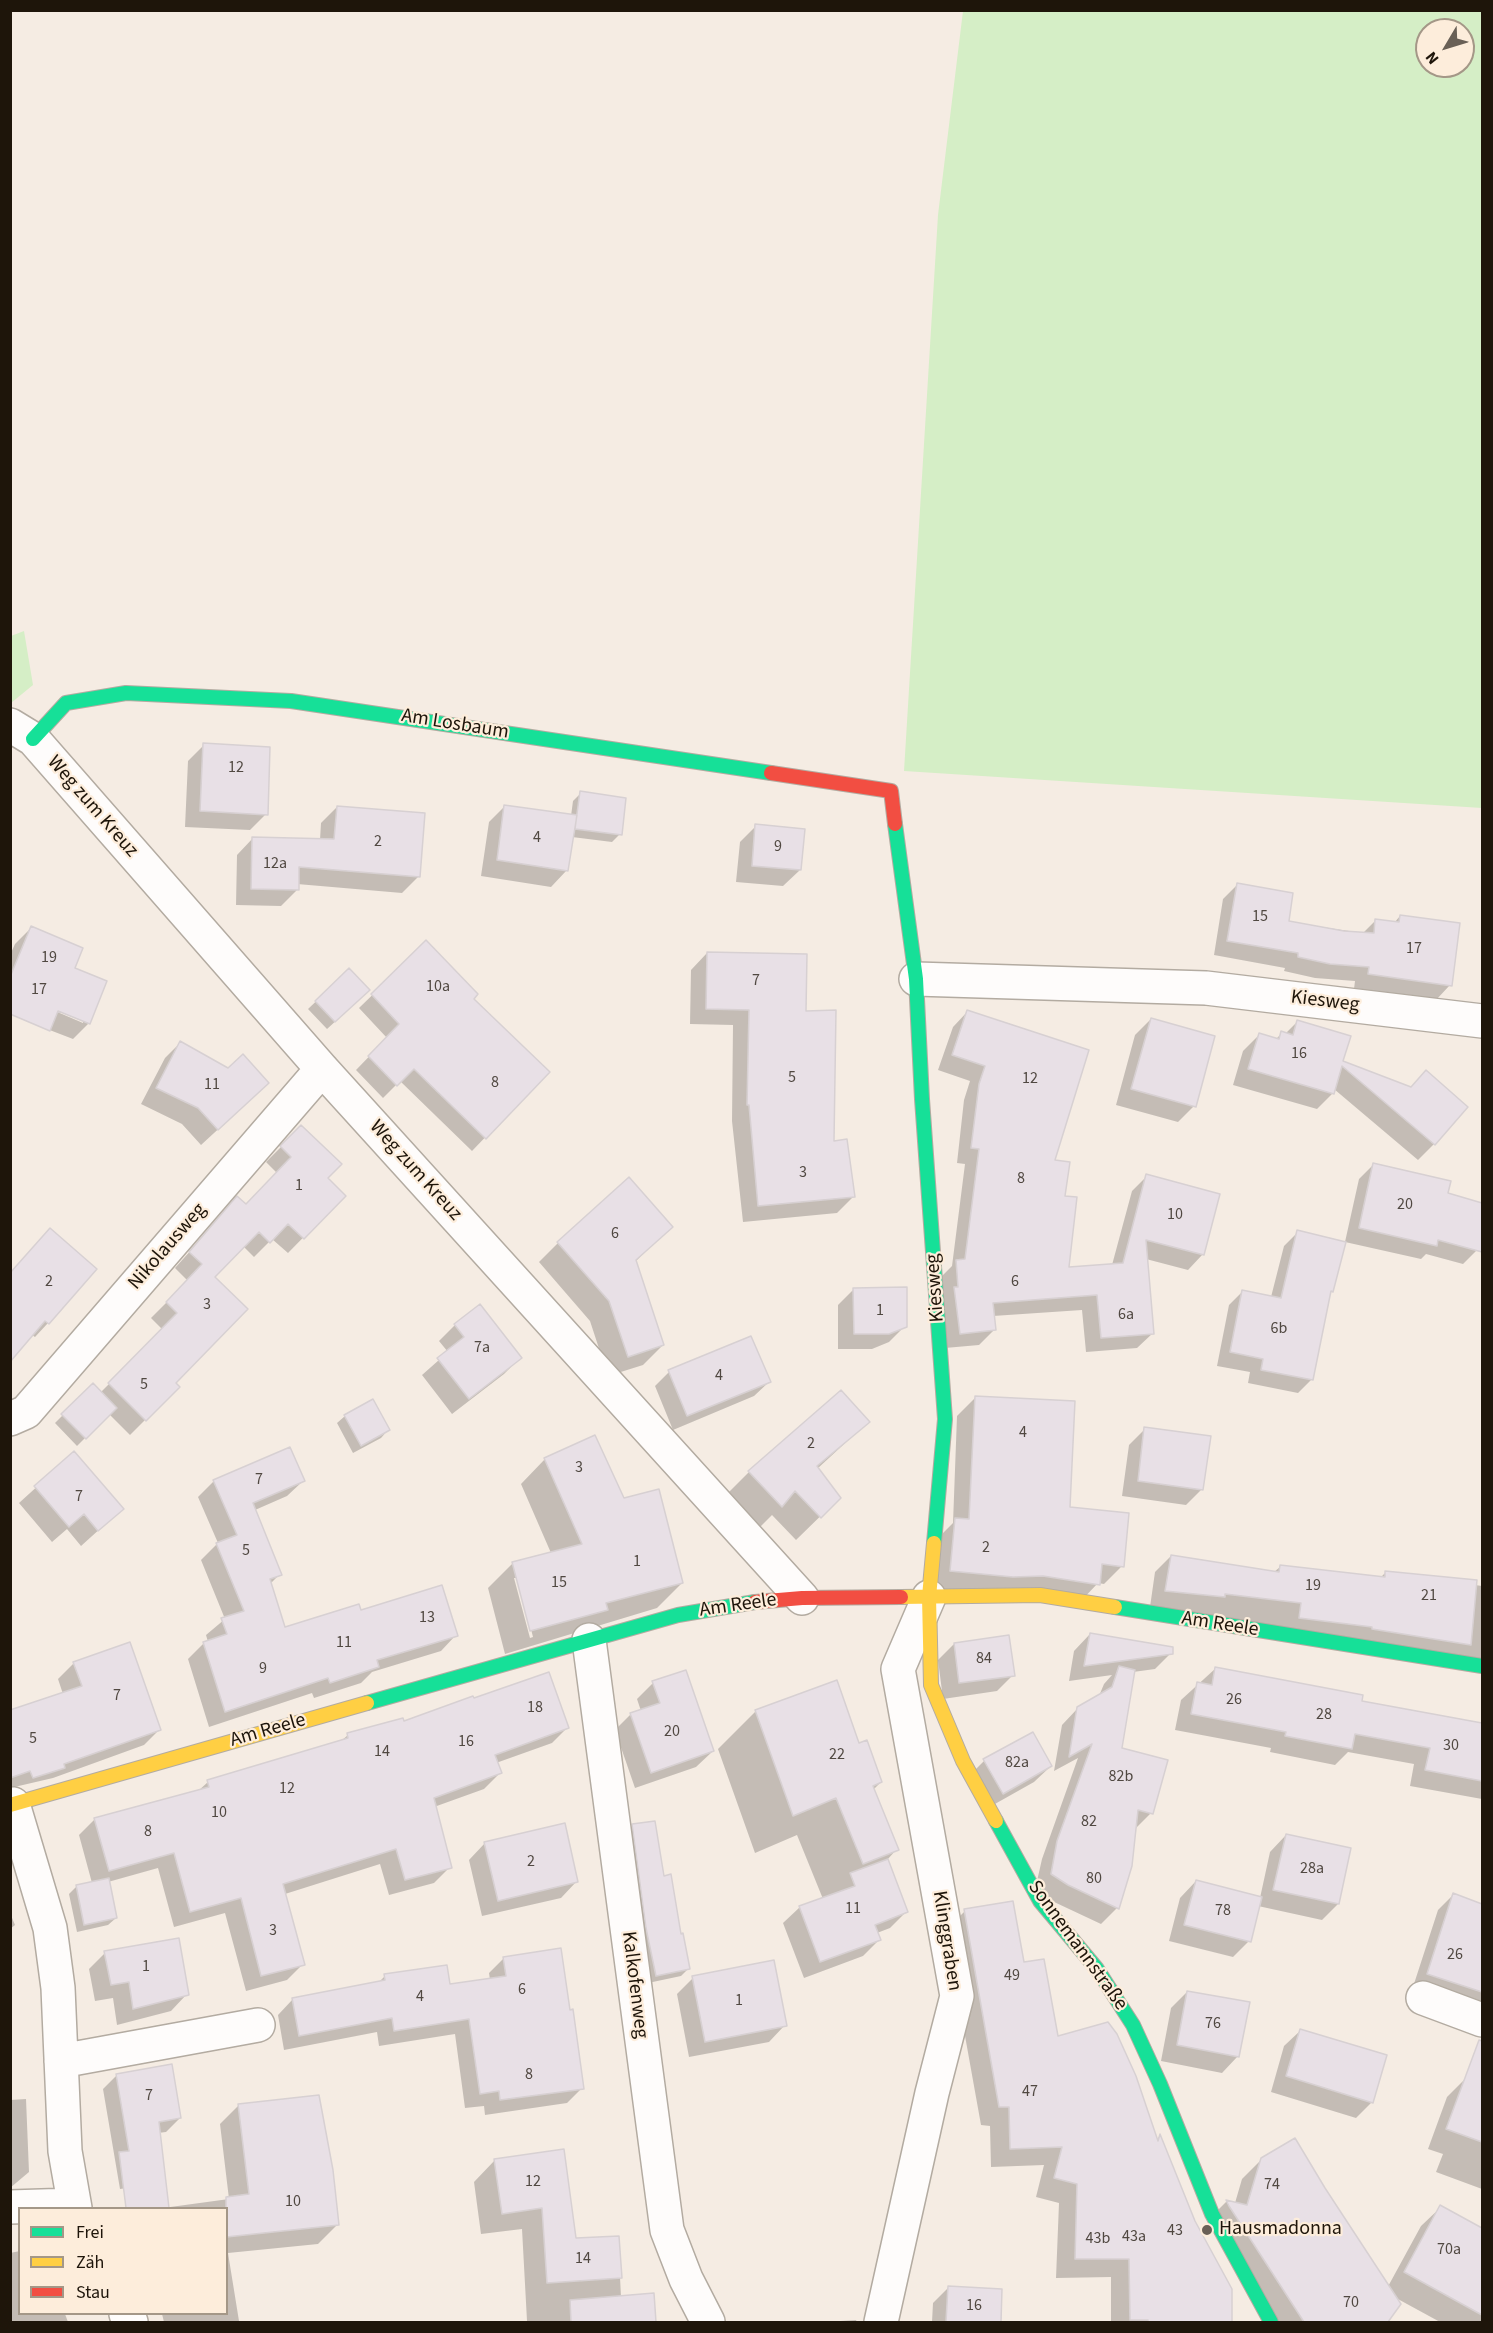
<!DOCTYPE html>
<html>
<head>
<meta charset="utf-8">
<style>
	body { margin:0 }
	#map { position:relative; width:1493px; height:2333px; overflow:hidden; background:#f5ece3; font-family:"Source Sans 3",sans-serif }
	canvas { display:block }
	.frame { position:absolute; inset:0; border:12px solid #1e150a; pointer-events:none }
	.legend { position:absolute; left:18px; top:2207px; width:210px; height:108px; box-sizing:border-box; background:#fdeddb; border:2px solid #a49787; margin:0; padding:8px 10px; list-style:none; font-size:18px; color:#1e150a }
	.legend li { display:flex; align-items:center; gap:12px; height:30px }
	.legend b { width:30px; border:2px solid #a49787 }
	.north { position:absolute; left:1415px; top:18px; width:60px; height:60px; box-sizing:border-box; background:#fdeddb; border:2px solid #a49787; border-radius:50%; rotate:232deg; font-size:16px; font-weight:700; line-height:24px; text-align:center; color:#1e150a }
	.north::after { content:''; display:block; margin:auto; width:21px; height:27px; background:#696056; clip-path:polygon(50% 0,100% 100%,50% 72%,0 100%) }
</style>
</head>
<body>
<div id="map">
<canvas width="1493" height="2333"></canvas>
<div class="frame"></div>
<ul class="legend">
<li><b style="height:8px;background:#16e098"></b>Frei</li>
<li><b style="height:8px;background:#ffcf43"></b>Zäh</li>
<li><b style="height:8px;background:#f24e42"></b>Stau</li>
</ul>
<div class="north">N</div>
</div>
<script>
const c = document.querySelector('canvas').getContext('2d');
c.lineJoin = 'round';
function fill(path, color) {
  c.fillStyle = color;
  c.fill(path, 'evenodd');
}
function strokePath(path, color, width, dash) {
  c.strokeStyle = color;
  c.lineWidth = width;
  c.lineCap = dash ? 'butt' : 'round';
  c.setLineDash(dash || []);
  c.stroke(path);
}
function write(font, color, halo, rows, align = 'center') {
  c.font = font + ' "Source Sans 3",sans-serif';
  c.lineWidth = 4.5;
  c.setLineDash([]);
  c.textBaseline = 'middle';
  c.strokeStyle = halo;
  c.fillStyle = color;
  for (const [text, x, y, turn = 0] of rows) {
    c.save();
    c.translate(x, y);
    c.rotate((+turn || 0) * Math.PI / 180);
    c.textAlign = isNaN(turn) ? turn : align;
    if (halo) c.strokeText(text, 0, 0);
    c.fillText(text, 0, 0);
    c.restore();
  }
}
fill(new Path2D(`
	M963,11h519v797l-578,-37 34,-556zM1427,30h36v36h-36z
	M24,631l9,54 -22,18v-67z`), '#d5eec6');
fill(new Path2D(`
	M204,745l62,69 -16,16 -65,-3 3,-66z
	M581,793l39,41 -8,8 -40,-5 -5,33 -16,17 -70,-11 8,-54 16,-16 66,10 2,-15z
	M337,807l81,70 -16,16 -105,-9v6l-16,16 -45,-1 1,-50 16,-17 67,2 1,-17z
	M756,826l44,44 -17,16 -47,-4 4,-40z
	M1238,884l49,38 76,11 13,-13 18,3 6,-7 50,69 -14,15 -82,-11 1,-8 -40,-3 -31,-7 1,-3 -71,-13 9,-56z
	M31,928l42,40 16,55 -16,16 -26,-10 -37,-23v-51l5,-11zM56,1008l27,11v4l-28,-12z
	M426,943l46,56 76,73 -76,79 -72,-70 -17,17 -27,-28 31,-32 -28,-30z
	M707,953l97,60 29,129 20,55 -16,16 -94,9 -11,-101 1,-96 -43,-1 1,-54z
	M349,970l12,28 -34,31 -19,-20z
	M968,1011l85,150 10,36 4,71 45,-3 20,-74 15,-15 56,78 -15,16 -42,-11 7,74 -16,15 -51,4 -4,-42 -89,6 1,14 -15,15 -34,3 -3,-72 10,-10 13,-102 -8,-1 7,-63 6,-19 -32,-11 15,-43z
	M1151,1019l43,87 -16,16 -62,-17 19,-70z
	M1297,1022l45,40 68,26 16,-16 8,72 -16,16 -84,-71 -1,4 -16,16 -84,-24 10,-34 16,-16 16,5 7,-7 3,1z
	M181,1042l70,57 -50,46 -19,-21 -41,-20 24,-46z
	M301,1127l24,51 19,18 -56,57 -16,-14 -18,18 -11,-11 -30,31 -39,106 4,4 -48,48 -21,-21 -32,32 -22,-23 38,-38 7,8 63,-63 -12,-12 37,-37 -13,-13 63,-70 8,7 31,-32 -11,-11z
	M1373,1165l73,29 36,10v26l-5,20 -14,14 -37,-10 -5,5 -76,-17 14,-63z
	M671,1227l-36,35 28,83 -20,20 -35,11 -18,-55 -51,-59 19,-19z
	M50,1230l-2,93 -13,14 -3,-2 -22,-62z
	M1298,1232l34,59 -3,3 -17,85 -14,14 -50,-10 2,-11 -33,-6 12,-61 13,-13 29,5 13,-51z
	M854,1289l51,37 -16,16 -17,7h-34v-44z
	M455,1325l65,33 -16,16 -52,40 -30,-39 26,-23 -9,-11z
	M669,1372l100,10 -15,14 -81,34 -18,-44z
	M975,1398l93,110 54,58 -18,18 -6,-1 -18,19 -147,-14 5,-50 15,-15 4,-107z
	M345,1416l43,14 -7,8 -28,15 -16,-30z
	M868,1422l-51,47 22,29 -43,42 -24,-25 -15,15 -32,-34 24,-24z
	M1145,1429l57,60 -16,16 -64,-9 7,-51z
	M74,1453l48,56 -41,37 -14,-17 -15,13 -33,-39z
	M545,1459l78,41 59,83 -25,25 -152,46 -17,-66 25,-25 38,-10 -30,-69zM514,1578h4l15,59 -3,1z
	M214,1481h89l-16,15 -32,14 25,64 -10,10 14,45 172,6 -15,16 -69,21 -11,11 -47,15 -2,-5 -103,34 -21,-68 16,-16 4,-1 -2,-7 19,-16 -24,-59 17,-17 -20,-46z
	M1171,1556l103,16 6,-5 100,11 6,-6 96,14v79l-332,-58 5,-35z
	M1090,1634l81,19 -16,16 -22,3 -13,77 31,64 -17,17 -17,78 -16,16 -49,-23 -17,-11 7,-31 36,-101 -24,13 8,-46 16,-17 21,-12 5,-12 8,-9 -43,6 5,-30z
	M954,1644l59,31 -16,16 -54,8 -5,-39z
	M74,1663l86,66 -16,16 -91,33 -43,10v-76l53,-18 -5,-15z
	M1216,1668l144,34 122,23v74l-72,-13 4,-22 -66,-12 -13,13 -65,-13 1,-4 -96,-18 6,-30z
	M653,1683l60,68 -17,16 -61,21 -20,-58 16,-16 10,-3 -4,-12z
	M756,1711l125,71 -8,8 24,59 -10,11 19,52 -16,16 -13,5 2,7 -16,16 -59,22 -21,-55 17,-16 23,-8 -26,-64 -42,18 -37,-104z
	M403,1723l165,4 -16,16 -56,20 4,10 -16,16 -50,18 16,60 -16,16 -45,12 -9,-31 -95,30 18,70 -16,16 -41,11 -21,-78 -51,14 -16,-59 -50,14 8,36 -8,7 -31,7 -8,-38 8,-8 15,-3 -13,-48 16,-16 103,-28 10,-9 133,-41 7,-6z
	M984,1761l67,5 -17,16 -48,27 -18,-32z
	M633,1826l30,51 25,92 -7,7 -33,7 -23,-149z
	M1286,1835l52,69 -16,16 -64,-14 -9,35 -16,16 -64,-16 11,-43 16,-17 64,17 10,-46z
	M485,1843l92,38 -16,17 -79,18 -13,-56z
	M1454,1894l28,11v108l-70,-23 26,-80z
	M965,1911l57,53 34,74 100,102 3,-3 34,85 37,82 1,18h-120v-45l-55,1 3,-75 -23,-6 8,-32 -53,2 -1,-41 -9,-1 -35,-195z
	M10,1913l5,12 -5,4z
	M105,1953l82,41 -16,17 -54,14 -4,-27 -18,3 -6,-32z
	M504,1958l78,130 -15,15 -82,12 -1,-9 -19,2 -10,-74 -76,12 -2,-14 -93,18 -6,-35 15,-16 84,-15 8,-8 64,9 41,-5 -1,-7z
	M693,1978l92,47 -16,17 -80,15 -12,-63z
	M1187,1992l51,64 -16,17 -61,-12 10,-53z
	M1301,2030l71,72 -16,16 -85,-26 13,-46z
	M117,2075l63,43 -14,14 -8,1 -9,52 -29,4 -17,-100z
	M1467,2077l15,6v106l-46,-17 7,-18 -15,-5 19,-52z
	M26,2099l3,73 -19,16v-88z
	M239,2105l98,120 -19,19 -90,9 11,68 -2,1h-73l-2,-8h64v-106h-63l66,-9 -9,-75z
	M1262,2159l129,157 -5,6h-113l-65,-102 19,-19 8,2 7,-24z
	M495,2160l79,80 44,-3 3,60 32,-2 2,27h-143l15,-1 -5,-92 -41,5 -7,-52z
	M1441,2207l41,22v93h-42l-55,-30 36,-66z
	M20,2251v63h45l3,8h-58v-69z
	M949,2287l52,3 -2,32h-67l1,-19z
	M856,2320l1,2h-33h1z`), '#0003');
const building = new Path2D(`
	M203,743l67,4 -2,68 -68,-4z
	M580,791l46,7 -4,37 -47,-6z
	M504,805l73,10 -9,56 -71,-11z
	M337,806l88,7 -5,64 -121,-10v23l-48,-1 1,-52 82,2z
	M755,824l50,5 -4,41 -49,-4z
	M1237,883l56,10 -4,28 55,10 30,2 1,-14 24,3 1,-7 60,8 -8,63 -84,-12 1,-7 -39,-3 -32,-7v-4l-71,-12z
	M31,926l52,22 -8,20 32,13 -17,43 -32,-13 -8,20 -40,-17v-37z
	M426,940l52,54 -4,5 76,73 -64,67 -72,-70 -17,17 -29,-30 31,-32 -28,-30z
	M707,952l100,2 -1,57 30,-1 -2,131 13,-2 8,58 -97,9 -9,-101h-2l2,-95 -43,-1z
	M349,968l21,22 -35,32 -20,-21z
	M967,1010l122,40 -34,110 15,2 -5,34 12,1 -8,70 54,-4 23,-89 74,20 -16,61 -58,-15 8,94 -53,4 -4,-43 -104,8 3,27 -36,4 -6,-47h4l-2,-27 9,-1 14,-110 -8,-1 8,-64 6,-18 -33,-11z
	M1151,1018l64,18 -19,71 -65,-18z
	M1297,1020l54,16 -8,25 68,26 15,-17 42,37 -33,38 -93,-79 -8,28 -86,-25 11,-36 20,6 2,-8 12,4z
	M180,1041l48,27 15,-14 26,29 -51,47 -20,-22 -42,-20z
	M301,1125l41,39 -14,14 18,18 -42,43 -16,-15 -18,19 -11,-11 -44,45 33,32 -72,74 4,4 -34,34 -38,-38 69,-70 -11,-11 36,-38 -13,-12 48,-56 9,8 45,-47 -11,-11z
	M1373,1163l78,18 -3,12 34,10v49l-44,-12 -1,6 -78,-18z
	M629,1177l44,50 -37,33 28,85 -36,12 -19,-56 -52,-59z
	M50,1228l47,41 -48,55 -4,-3 -35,41v-89z
	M1297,1230l49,12 -13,50 -2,-1 -18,89 -52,-10 2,-11 -33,-7 12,-62 39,8z
	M907,1287v40l-18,7h-35l-1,-46z
	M480,1304l42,54 -53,41 -32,-41 27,-21 -10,-13z
	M751,1336l20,46 -84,34 -19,-46z
	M93,1383l24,25 -31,31 -25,-25z
	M841,1390l29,32 -53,44 24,32 -20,20 -26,-27 -13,16 -34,-36z
	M975,1396l100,5 -5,106 59,6 -5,54 -22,-3 -2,21 -57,-9 -30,1 -63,-6 5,-53 14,1z
	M373,1399l17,31 -29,16 -17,-31z
	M1144,1427l67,9 -8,54 -65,-9z
	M595,1435l29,63 35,-9 24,94 -77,20 2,7 -78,21 -18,-69 70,-18 -38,-86z
	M290,1447l15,34 -52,22 29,72 -12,4 15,48 74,-23 2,6 81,-25 16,51 -81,24 2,7 -49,16 -2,-5 -103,34 -22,-70 24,-8 -6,-16 23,-7 -28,-68 21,-8 -24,-55z
	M74,1451l50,58 -26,22 -14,-17 -15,13 -35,-41z
	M1171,1555l108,17 1,-7 105,12v-6l92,9 -6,65 -99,-16v-2l-73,-9 2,-15 -76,-9v3l-60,-6z
	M1090,1633l83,14v7l-89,12z
	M1009,1635l6,41 -56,7 -5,-40z
	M130,1642l31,88 -97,34 1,4 -32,10 -3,-7 -20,7v-68l72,-24 -9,-24z
	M1119,1666l16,4 -13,78 46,12 -15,54 -15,-4 -6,56 -13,43 -51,-24 -17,-11 6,-33 35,-97 -23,13 8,-50 35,-20z
	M1215,1667l148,28 -1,6 120,22v58l-57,-11 5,-22 -75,-14 -3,15 -67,-13 1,-4 -95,-18 6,-32 15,3z
	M686,1670l28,81 -63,22 -21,-60 30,-10 -8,-22z
	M549,1672l20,56 -74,27 7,18 -68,25 18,70 -47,12 -9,-31 -113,35 22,81 -44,11 -20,-78 -51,14 -16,-59 -65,18 -15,-53 115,-31 -2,-7 141,-42 -1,-5 56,-15 1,3 69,-25 1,2z
	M837,1680l22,63 8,-3 15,42 -9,4 26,64 -36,14 -27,-66 -43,18 -38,-106z
	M1033,1732l19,34 -49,28 -20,-35z
	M655,1821l9,55 7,-2 10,60 2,-1 7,36 -34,7 -10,-48 -14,-104z
	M565,1823l13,59 -80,19 -14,-59z
	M1286,1834l65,14 -12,56 -66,-14z
	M888,1859l20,53 -33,13 6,15 -61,22 -21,-56 56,-20 -5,-13z
	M109,1878l8,40 -33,7 -8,-40z
	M1196,1880l66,17 -11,45 -67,-17z
	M1453,1893l29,11v88l-55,-18z
	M1013,1901l11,61 20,-3 14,77 50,-14 9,12 19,42 22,65 2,-7 35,87 37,68v33h-84v-2h-18l-1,-61h-54l2,-75 -23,-6 8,-31 -52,2 -1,-42h-10l-35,-198z
	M179,1938l10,57 -56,14 -4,-27 -18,3 -7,-34z
	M561,1948l9,62 3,-1 11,80 -84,11 -1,-9 -19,3 -11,-75 -75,12 -2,-13 -93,18 -7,-38 93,-18 -1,-6 63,-9 3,19 56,-8 -3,-19z
	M774,1960l13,66 -82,16 -13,-66z
	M1187,1991l63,11 -11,55 -62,-12z
	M1300,2029l87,26 -14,48 -87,-27z
	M1479,2040l3,1v101l-36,-13z
	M172,2064l9,54 -22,4 10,86h-43l-7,-56 10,-1 -13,-77z
	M319,2095l14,75 6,55 -113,12v-40l23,-3 -11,-90z
	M1295,2138l30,50 76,116 -13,18h-84l-75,-116 -3,-6 21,5 14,-47z
	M564,2149l12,89 43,-2 3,42 -75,5 -5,-75 -40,6 -8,-55z
	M1440,2205l42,23v87l-78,-43z
	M948,2286l54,3 -1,33h-55z
	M654,2293l2,29h-85l-1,-22z`);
fill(building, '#e8e0e6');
strokePath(building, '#d7d0d2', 1.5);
const street = new Path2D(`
	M10,725l23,14 289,330 480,529
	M916,979l290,9 276,33
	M10,1419l16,-7 296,-343
	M589,1640l78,590 19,49 22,43
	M13,1804l37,124 8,60 7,163 10,57
	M1423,1998l59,22
	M61,2061l197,-36
	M10,2207l63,-2
	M126,2314l5,8
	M881,2322l51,-229 25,-97 -59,-327 31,-72`);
const fast = new Path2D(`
	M33,739l33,-36 60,-10 165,8 480,72
	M895,824l21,155 6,120 23,320 -11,124
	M1115,1607l367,59
	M367,1703l311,-88 77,-13
	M996,1821l44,80 57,68 36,56 27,59 52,130 59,108`);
const slow = new Path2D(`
	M934,1543l-5,54 2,88 32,76 33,60
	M901,1597l139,-2 75,12
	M10,1805l357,-102`);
const jam = new Path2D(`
	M771,773l120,18 4,33
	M755,1602l47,-4 99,-1`);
strokePath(street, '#b3aba1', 36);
strokePath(fast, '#b3aba1', 16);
strokePath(slow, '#b3aba1', 16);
strokePath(jam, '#b3aba1', 16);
strokePath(street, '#fefcfb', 33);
strokePath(fast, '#16e098', 14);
strokePath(slow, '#ffcf43', 14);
strokePath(jam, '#f24e42', 14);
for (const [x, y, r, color] of [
	[1207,2230,6,"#696056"]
]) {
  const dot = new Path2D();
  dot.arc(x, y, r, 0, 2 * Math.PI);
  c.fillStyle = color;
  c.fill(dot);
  strokePath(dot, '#fdeddb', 2);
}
write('16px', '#504841', null, [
	["12",236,768],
	["4",537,838],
	["2",378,842],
	["9",778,847],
	["12a",275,864],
	["15",1260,917],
	["17",1414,949],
	["19",49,958],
	["7",756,981],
	["10a",438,987],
	["17",39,990],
	["16",1299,1054],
	["5",792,1078],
	["12",1030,1079],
	["8",495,1083],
	["11",212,1085],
	["3",803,1173],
	["8",1021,1179],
	["1",299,1186],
	["20",1405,1205],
	["10",1175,1215],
	["6",615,1234],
	["2",49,1282],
	["6",1015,1282],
	["3",207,1305],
	["1",880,1311],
	["6a",1126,1315],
	["6b",1279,1329],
	["7a",482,1348],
	["4",719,1376],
	["5",144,1385],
	["4",1023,1433],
	["2",811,1444],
	["3",579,1468],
	["7",259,1480],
	["7",79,1497],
	["2",986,1548],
	["5",246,1551],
	["1",637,1562],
	["15",559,1583],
	["19",1313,1586],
	["21",1429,1596],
	["13",427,1618],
	["11",344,1643],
	["84",984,1659],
	["9",263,1669],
	["7",117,1696],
	["26",1234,1700],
	["18",535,1708],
	["28",1324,1715],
	["20",672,1732],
	["5",33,1739],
	["16",466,1742],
	["30",1451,1746],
	["14",382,1752],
	["22",837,1755],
	["82a",1017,1763],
	["82b",1121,1777],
	["12",287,1789],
	["10",219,1813],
	["82",1089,1822],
	["8",148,1832],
	["2",531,1862],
	["28a",1312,1869],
	["80",1094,1879],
	["11",853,1909],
	["78",1223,1911],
	["3",273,1931],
	["26",1455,1955],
	["1",146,1967],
	["49",1012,1976],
	["6",522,1990],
	["4",420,1997],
	["1",739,2001],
	["76",1213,2024],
	["8",529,2075],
	["47",1030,2092],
	["7",149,2096],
	["12",533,2182],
	["74",1272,2185],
	["10",293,2202],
	["43",1175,2231],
	["43a",1134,2237],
	["43b",1098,2239],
	["70a",1449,2250],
	["14",583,2259],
	["70",1351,2303],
	["16",974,2306]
]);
write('20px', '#1e150a', '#fdeddb', [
	["Am Losbaum",455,725,9],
	["Weg zum Kreuz",92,807,49],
	["Kiesweg",1325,1002,7],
	["Weg zum Kreuz",415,1171,48],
	["Nikolausweg",168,1247,-49],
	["Kiesweg",936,1288,-94],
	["Am Reele",738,1606,-8],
	["Am Reele",1220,1625,9],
	["Am Reele",268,1731,-16],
	["Klinggraben",946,1941,81],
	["Sonnemannstraße",1077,1946,54],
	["Kalkofenweg",634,1985,83]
]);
write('20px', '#1e150a', '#fdeddb', [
	["Hausmadonna",1219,2230]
], 'left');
</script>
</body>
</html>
